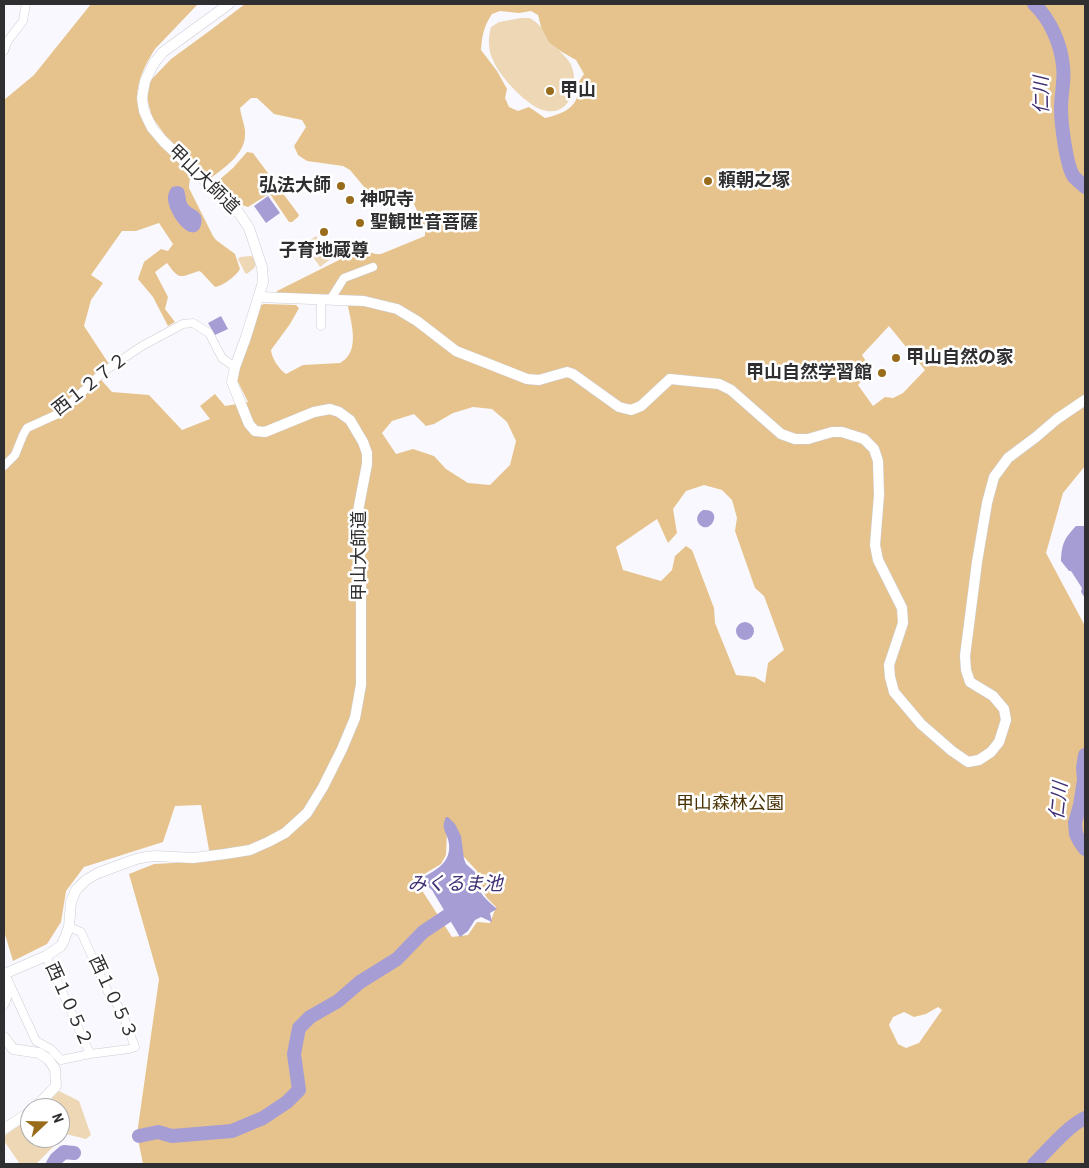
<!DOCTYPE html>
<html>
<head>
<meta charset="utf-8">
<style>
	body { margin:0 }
	#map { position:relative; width:1089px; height:1168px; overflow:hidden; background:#f9f8fe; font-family:"Roboto Condensed",sans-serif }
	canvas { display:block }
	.frame { position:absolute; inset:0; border:5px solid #2f2f31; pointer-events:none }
	.north { position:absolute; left:20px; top:1098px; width:50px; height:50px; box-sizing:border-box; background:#fff; border:1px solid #acacad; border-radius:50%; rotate:69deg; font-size:14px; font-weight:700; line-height:20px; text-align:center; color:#2f2f31 }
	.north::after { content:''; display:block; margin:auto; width:18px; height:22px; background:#986c1a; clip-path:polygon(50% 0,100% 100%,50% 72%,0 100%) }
</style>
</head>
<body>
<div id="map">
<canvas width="1089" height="1168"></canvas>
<div class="frame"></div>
<div class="north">N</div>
</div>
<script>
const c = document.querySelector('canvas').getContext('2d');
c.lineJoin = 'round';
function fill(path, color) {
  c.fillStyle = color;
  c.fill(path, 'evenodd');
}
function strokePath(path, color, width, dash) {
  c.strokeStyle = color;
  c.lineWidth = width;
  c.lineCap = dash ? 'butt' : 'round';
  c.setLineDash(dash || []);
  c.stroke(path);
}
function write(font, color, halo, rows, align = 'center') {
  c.font = font + ' "Roboto Condensed","Noto Sans JP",sans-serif';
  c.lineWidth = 5;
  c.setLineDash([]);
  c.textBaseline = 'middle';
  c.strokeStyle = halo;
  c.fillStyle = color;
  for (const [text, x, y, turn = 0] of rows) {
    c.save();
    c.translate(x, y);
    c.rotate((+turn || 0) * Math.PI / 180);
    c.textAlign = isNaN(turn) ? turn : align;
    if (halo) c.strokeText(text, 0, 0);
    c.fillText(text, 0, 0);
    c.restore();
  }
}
fill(new Path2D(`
	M521,18c3,0 5,0 8,0 10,3 24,25 31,33 3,4 8,8 10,12 10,18 2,52 -23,48 -18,-2 -48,-35 -54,-51 -5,-10 -5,-22 -2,-33l8,-5z
	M316,236l16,22 -12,9 -16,-23z
	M251,256l2,1c5,11 2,10 -6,17l-2,-1 -7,-14 2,-2z
	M59,1091l20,10 12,34 -5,4 -20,-5 -30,30h-16l-16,-23v-5l26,-18v20h30v-30h-19z`), '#edd7b5');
fill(new Path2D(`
	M91,4h107l-43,45c-18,28 -26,54 -6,83l40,41c2,5 0,9 0,15l24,48 3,4 19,14 5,15c-4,7 -17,17 -25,18l-14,-15 -2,-1c-19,6 -19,10 -32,-8l-12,9 13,25 -3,12 10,13 -7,4 -15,-29 -15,-18 6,-17 17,-13 7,2 5,-7 -14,-21 -23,8h-14l-31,44 12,8 -12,17 -7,26 25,38 -14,9 17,19 37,3 33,35 28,-11 -10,-13 15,-12 10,12 23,-4 -11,-22 1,-8 21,-66 5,-2 32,1 3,3 -9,16 -19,26c1,9 8,19 15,24l17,-9 37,-2c22,-12 10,-43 7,-62l-71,-8 1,-2 82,-41c8,0 14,5 22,4l44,-18v-8l-12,-26c-12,-4 -25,3 -37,-1l-26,-31 -7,-4 -36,-5 -9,-6 -4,-9 12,-19 -4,-7 -28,-6 -17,-16h-6l-11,10c1,9 6,19 5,27 0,19 -21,33 -34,43h-3l-43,-43 -8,-11 -5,-7 -4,-15v-11l3,-11 20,-21 37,-27 37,-28h840v462l-22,27 -17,60 39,73v538h-942l-6,-30 22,-155 -30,-105 25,-10 57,-3 -10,-56 -26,1 -12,36 -79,25 -18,24 -5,31 -14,22 -34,17 -9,-30v-831l30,-25zM500,11l19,2 12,-2 7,4 3,12 8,15 13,10 14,8 8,14c-2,3 -5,7 -6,10 0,3 1,6 0,9 -2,16 -19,22 -33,25l-16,-11 -11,4 -9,-4 -4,-9 2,-9 -10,-18 -16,-21c1,-15 3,-24 11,-36zM889,326l36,44 -22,23 -10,5 -8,-1 -12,9 -15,-21 13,-16 -9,-14zM473,407l19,2 15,13 9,19 -6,24 -20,20 -22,-2 -22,-14 -12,-13 -21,-7 -17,5 -14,-21 10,-12 22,-7 12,12 8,-2 19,-11zM704,485l18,5 10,10 5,18 -2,13 20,57 9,8 20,54 -16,13 -3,20 -10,-6 -19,-2 -21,-52 -1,-15 -22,-58 -6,-4 -11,10 -3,14 -11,11 -38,-11 -7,-23 41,-28 11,24 9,-10 -4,-24 13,-18zM447,831l16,25 14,15 5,19 5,8 9,9 -6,16 -13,-1 -9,13 -16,2 -29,-45 -12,-10 30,-18 5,-9zM938,1007l4,3 -23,33 -13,5 -8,-4 -9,-19 4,-8 11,-5 10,5 12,-3z
	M247,152l6,1 46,62 -1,2 -6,5h-3l-19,-28 -3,1 -19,12c-12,-3 -21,-14 -29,-22l-1,-4 15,-13z`), '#e6c38c');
fill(new Path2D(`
	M178,186l5,2c3,5 2,10 4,15 3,6 11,6 14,13 2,7 -1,19 -11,16 -10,-3 -23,-24 -22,-35 0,-4 2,-7 4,-10z
	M268,196l12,17 -14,10 -12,-17z
	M221,316l7,13 -13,6 -7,-12z
	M703,510c22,-2 7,27 -4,14 -4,-5 -1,-11 4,-14z
	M1076,526h9v72l-4,-6 1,-4 -11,-17h-2l-8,-10c1,-18 3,-22 15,-35z
	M736 631a9 9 0 1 1 18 0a9 9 0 1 1-18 0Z
	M446,817h2l7,7 6,12 3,23 2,5 9,8c4,21 5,22 22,37l-7,4 2,9 -11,-5 -6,3 -7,11 -8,6 -28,-47 -6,-5 -14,-2c18,-10 43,-18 36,-44 -3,-9 -7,-12 -2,-22z`), '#a69dd5');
strokePath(new Path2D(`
	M1034,4c16,15 27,40 29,62 2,14 -2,28 -2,42 0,14 5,58 13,69 3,3 8,7 11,10
	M1085,755l-2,13 1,12 -4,25 -5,18 1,11 4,8 5,7
	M139,1136l19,-4 14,4 60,-5 31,-13 24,-16 12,-12 -5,-36 5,-26 11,-11 28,-16 22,-19 37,-23 26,-27 24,-16
	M53,1164l3,-5 8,-7 10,1
	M1034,1164c14,-14 34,-38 51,-46`), '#a69dd5', 14);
const minor = new Path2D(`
	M4,51l3,-9 16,-21 3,-17
	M321,300v26
	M330,300l14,-22 29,-11
	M4,466l11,-11 8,-20 4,-7 33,-15 13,-12 30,-29 39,-26 41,-22 10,-1 16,10 13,25 13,9
	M46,956l44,98
	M5,974l31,67 15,8 10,11 29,-6 39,-5 6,-2 -14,-37 -13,-18 -27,-60 -12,-5
	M4,984c5,7 4,14 0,21`);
const tertiary = new Path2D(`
	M259,297l105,4 33,8 20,12 39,30 71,28 12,1 28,-8 6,2 46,33 12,3 10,-4 29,-27 49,5 12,6 50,44 14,5h13l24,-7h10l22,7 10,10 4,12 1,34 -4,50 3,15 24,48 1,15 -14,42 1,12 4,15 27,32 31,27 16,11 11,-2 12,-8 8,-10 7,-22 -2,-11 -11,-13 -23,-14 -4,-12 -1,-14 12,-94 10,-59 7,-26 14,-19 28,-21 21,-18 28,-19
	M4,974l42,-18 15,-10 3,-6 5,-13 2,-25 5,-12 10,-10 12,-7 38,-14 10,-2 10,-1 37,2 32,-4 25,-4 18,-8 17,-9 22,-20 16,-26 19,-38 13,-31 6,-33v-104l-3,-70 9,-47v-11l-4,-11 -13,-22 -11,-8 -9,-3 -16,3 -49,20 -10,-1 -6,-7 -17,-42 3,-15 11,-30 17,-55 -1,-15 -13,-39 -10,-15 -75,-71 -12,-14 -8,-17 -2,-13 3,-17 9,-18 9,-11 66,-48
	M4,1037l9,12 26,4 9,6 7,10 1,17 -21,22
	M4,1129l26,-17`);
strokePath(minor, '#cdccd3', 9);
strokePath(tertiary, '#cdccd3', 11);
strokePath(minor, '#fff', 8);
strokePath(tertiary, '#fff', 10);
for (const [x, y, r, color] of [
	[550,91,5,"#986c1a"],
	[708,181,5,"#986c1a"],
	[341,186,5,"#986c1a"],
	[350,200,5,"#986c1a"],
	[360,223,5,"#986c1a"],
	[324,232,5,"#986c1a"],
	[896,358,5,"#986c1a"],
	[882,373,5,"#986c1a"]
]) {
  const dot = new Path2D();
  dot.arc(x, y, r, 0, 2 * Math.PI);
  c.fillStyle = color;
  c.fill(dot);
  strokePath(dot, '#fff', 2);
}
write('bold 18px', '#2f2f31', '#fff', [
	["甲山",560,91],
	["頼朝之塚",718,181],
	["弘法大師",331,186,"right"],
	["神呪寺",360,200],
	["聖観世音菩薩",370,223],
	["子育地蔵尊",324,251,"center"],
	["甲山自然の家",906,358],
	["甲山自然学習館",872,373,"right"]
], 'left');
write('18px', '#2f2f31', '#fff', [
	["甲山大師道",203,180,44],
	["西１２７２",91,385,-38],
	["甲山大師道",360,556,-90],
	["西１０５３",112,998,65],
	["西１０５２",68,1005,66]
]);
write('18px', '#4a3305', '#fff', [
	["甲山森林公園",730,804]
]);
write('italic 19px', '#413074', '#fff', [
	["仁川",1043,95,-91],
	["仁川",1060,801,-84],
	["みくるま池",455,885]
]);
</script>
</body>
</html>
